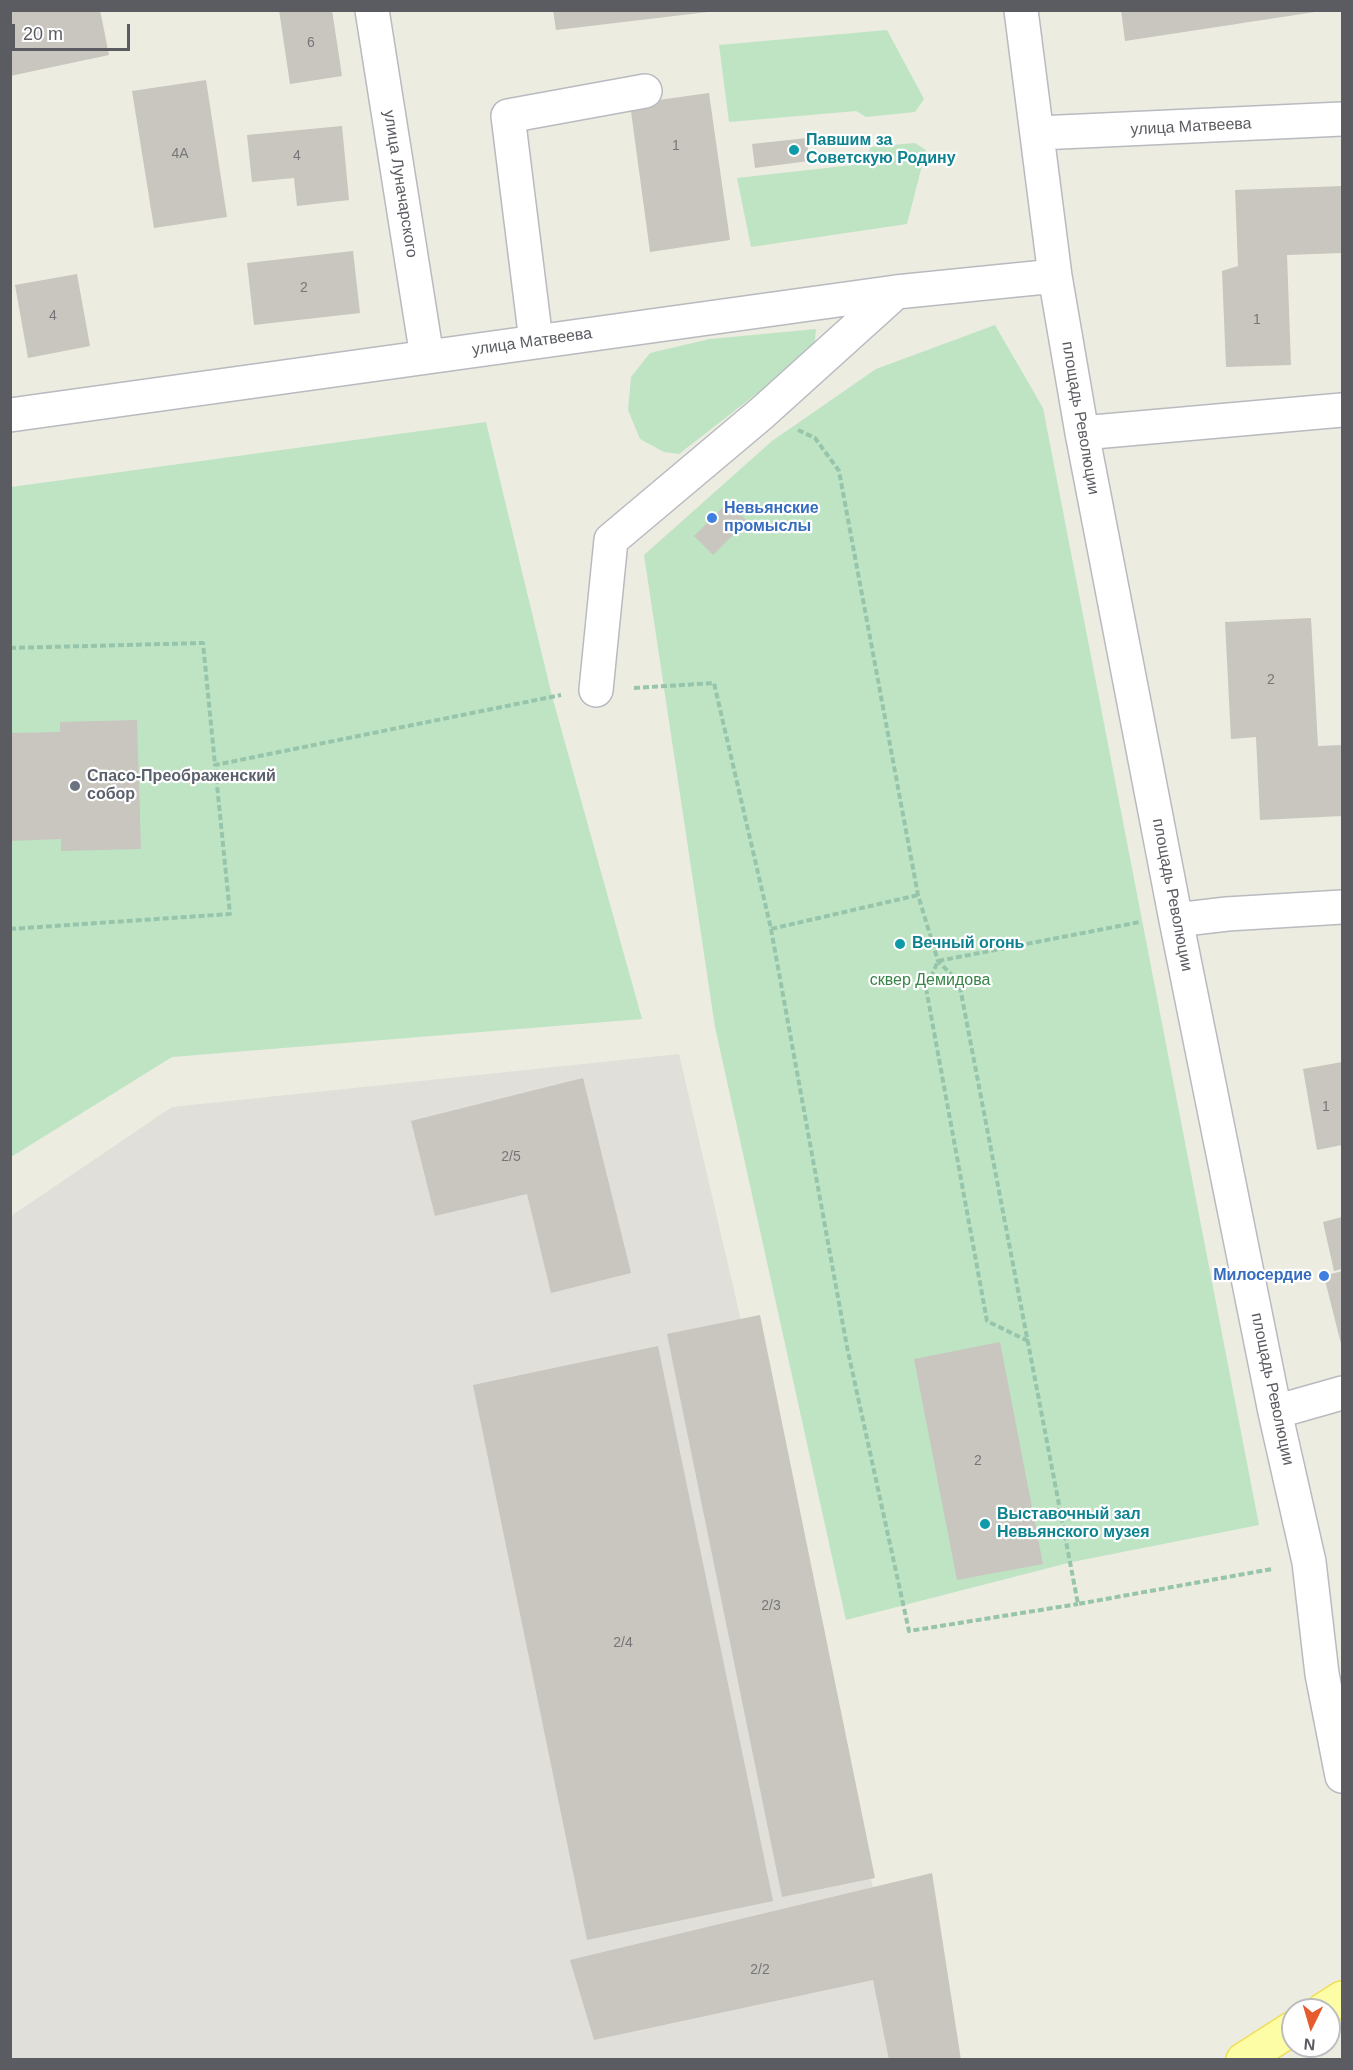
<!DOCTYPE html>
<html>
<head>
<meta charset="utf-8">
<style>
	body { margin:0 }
	#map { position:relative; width:1353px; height:2070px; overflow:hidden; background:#ecece1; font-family:Helvetica,sans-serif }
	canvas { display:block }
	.frame { position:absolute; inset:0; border:12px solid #5a5c62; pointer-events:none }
	.north { position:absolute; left:1281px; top:1998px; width:60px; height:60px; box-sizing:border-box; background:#fff; border:2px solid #bdbec0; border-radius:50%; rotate:185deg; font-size:16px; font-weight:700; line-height:24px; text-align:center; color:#5a5c62 }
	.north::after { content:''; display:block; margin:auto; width:21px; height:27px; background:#e65c2e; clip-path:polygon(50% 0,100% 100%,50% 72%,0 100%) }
	.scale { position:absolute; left:12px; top:24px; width:118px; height:27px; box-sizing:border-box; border:3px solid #5a5c62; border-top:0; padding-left:8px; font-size:18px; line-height:21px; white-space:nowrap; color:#5a5c62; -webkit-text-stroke:4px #fff; paint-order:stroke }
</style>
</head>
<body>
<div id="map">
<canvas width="1353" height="2070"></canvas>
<div class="frame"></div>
<div class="north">N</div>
<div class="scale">20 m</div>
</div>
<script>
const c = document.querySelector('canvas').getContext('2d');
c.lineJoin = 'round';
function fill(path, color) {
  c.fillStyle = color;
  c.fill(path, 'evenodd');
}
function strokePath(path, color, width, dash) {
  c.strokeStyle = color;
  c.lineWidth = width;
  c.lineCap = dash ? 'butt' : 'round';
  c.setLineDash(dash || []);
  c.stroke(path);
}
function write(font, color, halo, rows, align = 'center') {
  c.font = font + ' Helvetica,sans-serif';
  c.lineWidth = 4.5;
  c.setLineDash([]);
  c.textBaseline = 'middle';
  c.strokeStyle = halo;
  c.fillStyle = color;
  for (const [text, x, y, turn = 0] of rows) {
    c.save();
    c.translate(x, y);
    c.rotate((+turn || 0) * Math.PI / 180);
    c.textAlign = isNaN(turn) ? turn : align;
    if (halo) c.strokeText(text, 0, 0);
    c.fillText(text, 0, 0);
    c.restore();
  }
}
fill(new Path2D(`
	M679,1054l205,881 35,124 -908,1v-844l161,-109z`), '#e0dfd9');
fill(new Path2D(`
	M887,30l37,69 -9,13 -49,5 -10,-6 -127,11 -10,-77z
	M915,143l11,7 -19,74 -156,23 -14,-69 125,-14 9,-17z
	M995,325l48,83 216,1117 -187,37 -226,58 -131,-593 -71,-472 128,-114 104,-72z
	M816,329l-2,20 -135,105 -15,-2 -24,-13 -12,-29 3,-33 19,-24 60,-14z
	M486,422l66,274 90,323 -470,38 -161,100v-670z`), '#bee4c4');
fill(new Path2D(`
	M10,10h90l9,45 -99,21z
	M279,10h53l10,66 -52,8z
	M553,10h155v2l-152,18z
	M1121,10h194v2l-190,29z
	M206,80l21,137 -73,11 -22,-137z
	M709,93l21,147 -80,12 -20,-148z
	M342,126l7,74 -52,6 -3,-28 -42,4 -5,-47z
	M807,138l2,23 -54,7 -3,-24z
	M1342,186v67l-55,2 4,110 -65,2 -4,-96 16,-5 -3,-76z
	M353,251l7,62 -106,12 -7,-62z
	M77,274l13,72 -62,12 -13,-73z
	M728,502l19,19 -34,34 -19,-19z
	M1311,618l7,128 24,-1v71l-82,4 -4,-83 -25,2 -6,-117z
	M137,720l4,129 -80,2v-12l-51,2v-108l50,-1v-10z
	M1342,1062v83l-25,5 -14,-81z
	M583,1078l48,195 -80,20 -24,-99 -92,22 -24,-95z
	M1342,1217v52l-8,2 -11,-49z
	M1342,1271v77l-18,-72z
	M760,1315l115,563 -93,19 -115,-563z
	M1000,1342l43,222 -86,16 -43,-221z
	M658,1346l115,555 -186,39 -114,-555z
	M932,1873l29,187h-72l-16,-80 -279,60 -24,-80z`), '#c8c6be');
const minor = new Path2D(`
	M372,10l55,347
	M1021,10l34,266 27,157 94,487 99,492 34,150 13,112 20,102
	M1039,133l303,-14
	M536,341l-28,-225 137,-25
	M10,415l886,-123 159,-16
	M1082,433l260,-23
	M596,690l15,-150 151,-127 134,-121
	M1176,920l51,-6 115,-7
	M1275,1412l67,-19`);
const major = new Path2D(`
	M1323,2010l19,-12
	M1243,2060l50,-32`);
strokePath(minor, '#b9bac0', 36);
strokePath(major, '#efde58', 36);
strokePath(new Path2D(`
	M798,430l17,8 24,33 79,424 20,66 21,21 119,622 194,-35
	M10,648l193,-5 12,122
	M634,688l80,-5 57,246 147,-34
	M10,929l220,-15 -15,-149 346,-70
	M771,929l76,418 62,284 169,-27
	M1028,1341l-41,-20 -61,-333 12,-27 202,-39`), '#97c5ac', 4, [6, 3]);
strokePath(minor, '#fff', 33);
strokePath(major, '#fdfda5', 33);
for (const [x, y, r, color] of [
	[794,150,6,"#0f9aa8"],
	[712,518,6,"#3f7fe0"],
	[75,786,6,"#6b7280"],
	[900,944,6,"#0f9aa8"],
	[1324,1276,6,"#3f7fe0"],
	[985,1524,6,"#0f9aa8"]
]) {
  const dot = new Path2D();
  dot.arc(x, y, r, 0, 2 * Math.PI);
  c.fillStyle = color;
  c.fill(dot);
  strokePath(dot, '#fff', 2);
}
write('14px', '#767679', null, [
	["6",311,43],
	["1",676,146],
	["4А",180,154],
	["4",297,156],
	["2",304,288],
	["4",53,316],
	["1",1257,320],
	["2",1271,680],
	["1",1326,1107],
	["2/5",511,1157],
	["2",978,1461],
	["2/3",771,1606],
	["2/4",623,1643],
	["2/2",760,1970]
]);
write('16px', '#5a5c62', '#fff', [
	["улица Матвеева",1191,127,-3],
	["улица Луначарского",400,184,81],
	["улица Матвеева",532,342,-8],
	["площадь Революции",1080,418,80],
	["площадь Революции",1172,895,79],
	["площадь Революции",1272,1389,78]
]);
write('bold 16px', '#0d838f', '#fff', [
	["Павшим за",806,141],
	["Советскую Родину",806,159],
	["Вечный огонь",912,944],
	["Выставочный зал",997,1515],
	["Невьянского музея",997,1533]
], 'left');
write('bold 16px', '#366cbe', '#fff', [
	["Невьянские",724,509],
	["промыслы",724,527],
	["Милосердие",1312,1276,"right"]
], 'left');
write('bold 16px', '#5b616d', '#fff', [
	["Спасо-Преображенский",87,777],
	["собор",87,795]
], 'left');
write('16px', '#368447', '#fff', [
	["сквер Демидова",930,981]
]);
</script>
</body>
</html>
